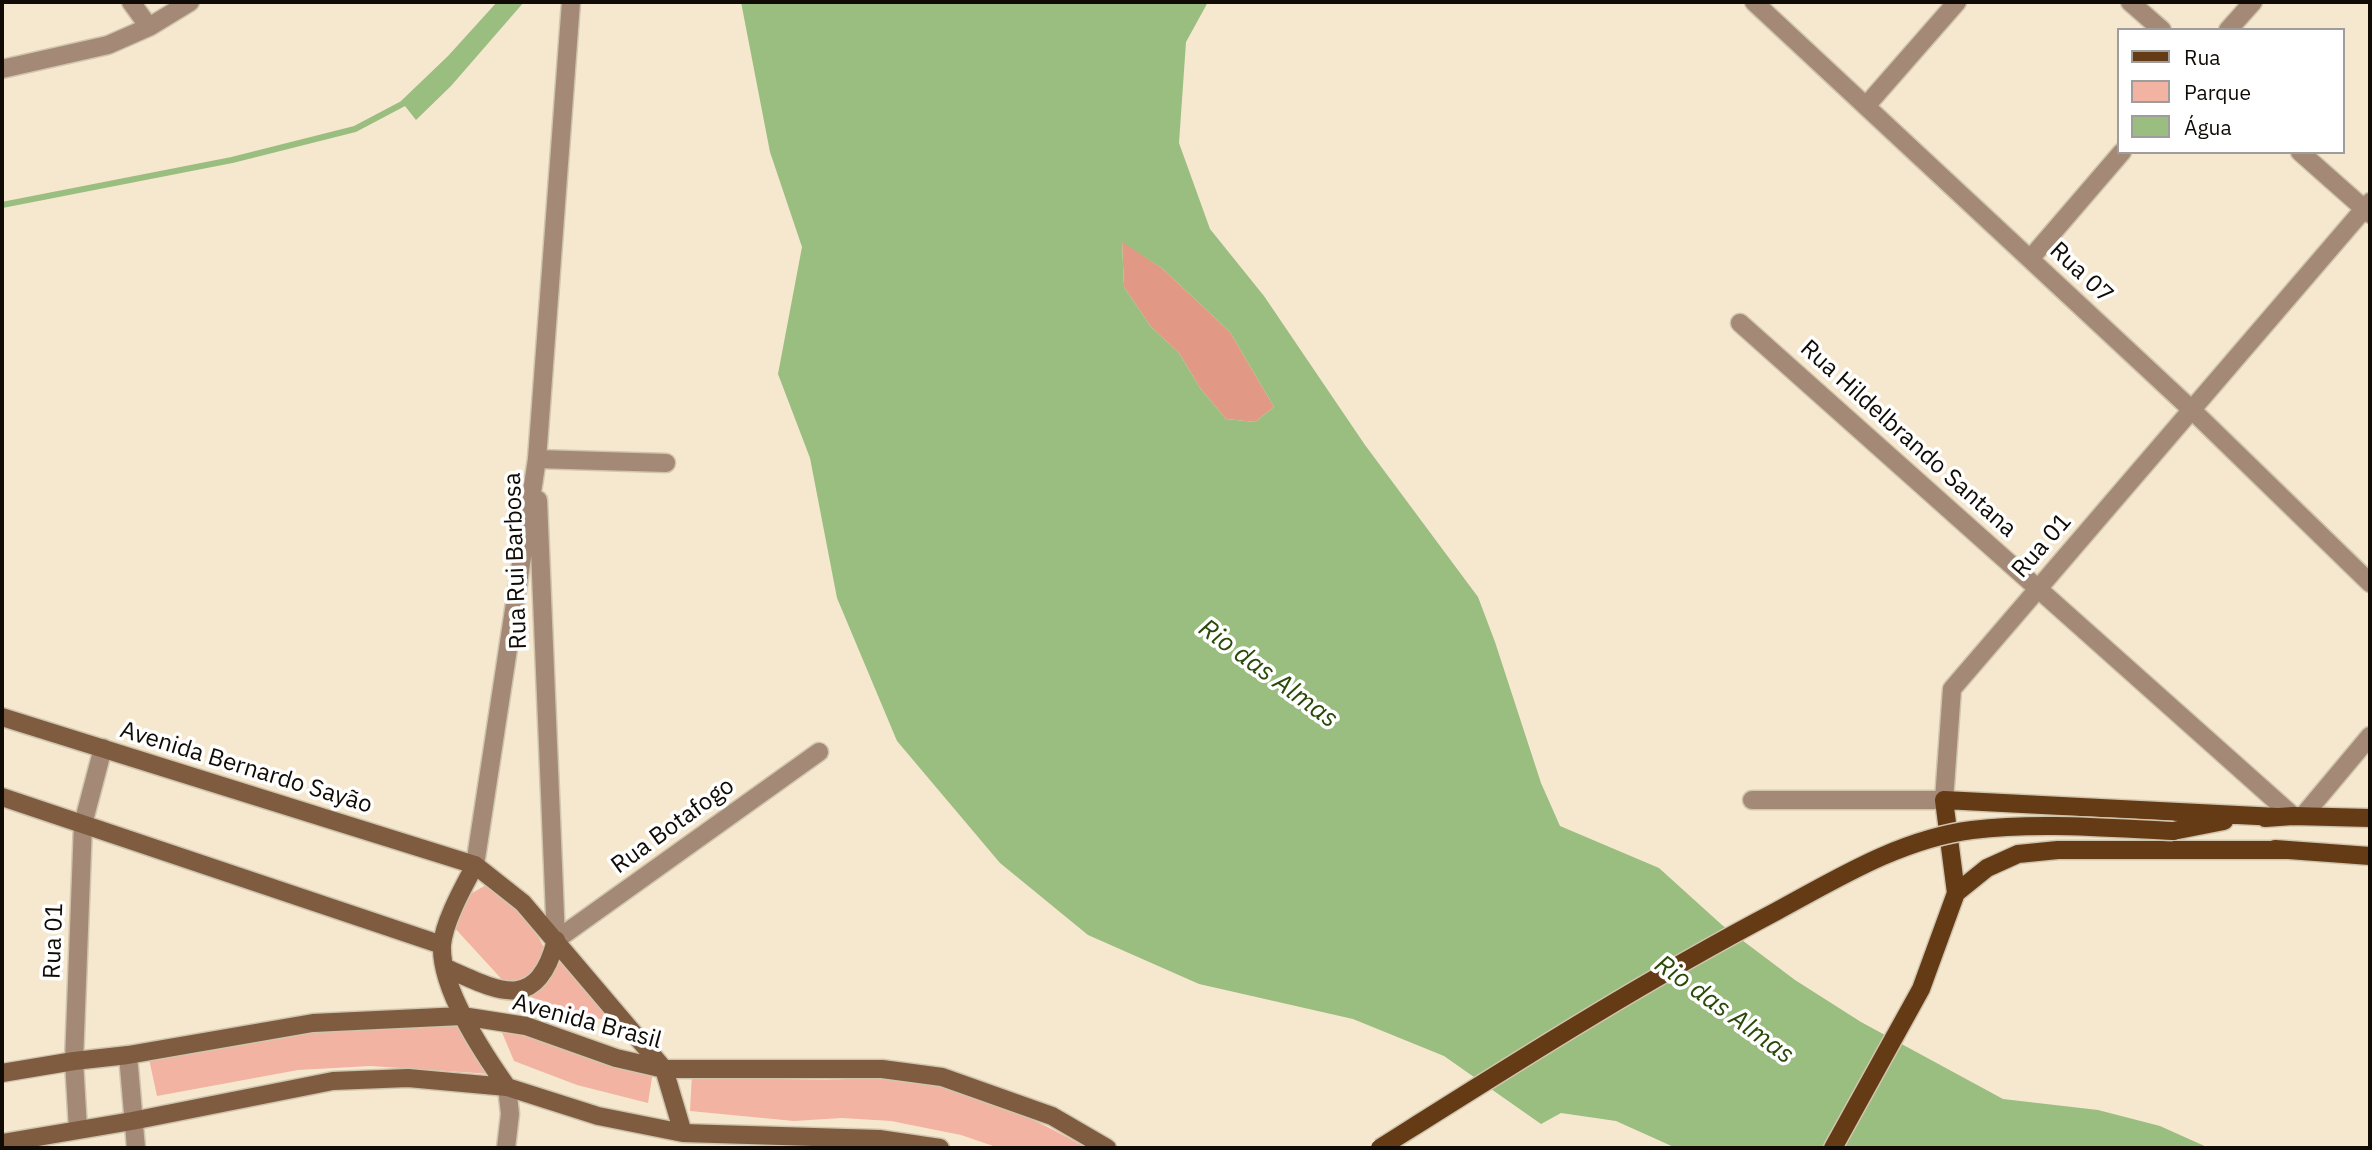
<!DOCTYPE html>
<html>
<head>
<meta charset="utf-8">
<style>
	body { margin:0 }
	#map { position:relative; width:2372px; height:1150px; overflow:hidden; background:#f5e8cf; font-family:"IBM Plex Sans",sans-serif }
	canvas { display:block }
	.frame { position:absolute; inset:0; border:4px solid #100b04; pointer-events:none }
	.legend { position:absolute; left:2117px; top:28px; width:228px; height:126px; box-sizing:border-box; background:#fff; border:2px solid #9f9d9b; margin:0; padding:9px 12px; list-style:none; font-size:21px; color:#100b04 }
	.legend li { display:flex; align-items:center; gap:14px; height:35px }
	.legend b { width:35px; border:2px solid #9f9d9b }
</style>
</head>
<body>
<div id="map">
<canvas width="2372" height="1150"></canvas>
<div class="frame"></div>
<ul class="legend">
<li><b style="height:9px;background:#653b15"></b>Rua</li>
<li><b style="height:19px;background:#f3b3a2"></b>Parque</li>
<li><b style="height:19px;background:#9abd80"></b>Água</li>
</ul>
</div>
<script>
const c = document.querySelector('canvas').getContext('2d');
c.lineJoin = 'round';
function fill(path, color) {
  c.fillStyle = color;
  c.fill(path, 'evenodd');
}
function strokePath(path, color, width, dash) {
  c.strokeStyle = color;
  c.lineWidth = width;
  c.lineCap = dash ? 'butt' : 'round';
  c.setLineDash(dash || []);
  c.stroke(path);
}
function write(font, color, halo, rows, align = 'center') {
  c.font = font + ' "IBM Plex Sans",sans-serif';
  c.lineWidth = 7;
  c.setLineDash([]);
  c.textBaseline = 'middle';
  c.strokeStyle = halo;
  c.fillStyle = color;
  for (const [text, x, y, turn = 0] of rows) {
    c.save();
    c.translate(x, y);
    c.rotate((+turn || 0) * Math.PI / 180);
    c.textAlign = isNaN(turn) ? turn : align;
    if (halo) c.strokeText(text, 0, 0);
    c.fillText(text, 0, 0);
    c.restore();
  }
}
fill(new Path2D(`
	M488,884l33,21 25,46 -12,28 -27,6 -55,-60 20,-32z
	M560,954l59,67 -28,-3 -66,-23 22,-13z
	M460,1023l32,51 -122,-8 -72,4 -141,26 -8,-37 159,-29z
	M501,1030l25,2 127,39 -5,32 -71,-18 -63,-24z
	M692,1074c45,2 89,6 134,6 23,0 47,-5 70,-2 61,6 137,38 190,70h-87l-38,-13 -70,-14 -49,-3 -48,3 -104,-10z`), '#f3b3a2');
fill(new Path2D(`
	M1122,241l41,28 67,63 44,75 -19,15 -29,-3 -26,-31 -21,-35 -28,-26 -27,-40z`), '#e19986');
fill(new Path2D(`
	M497,2h27l-73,84 -35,34 -15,-19 47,-45z
	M741,2h467l-22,40 -7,101 31,86 54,67 101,149 113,152 17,45 46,141 19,43 99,42 63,57 73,55 66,42 142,77 95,11 62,16 49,22h-533l-60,-27 -55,-8 -20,11 -97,-68 -91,-37 -154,-35 -111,-49 -88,-72 -103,-122 -60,-143 -27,-140 -32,-84 24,-127 -32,-95zM1122,242l41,27 67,63 44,75 -19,15 -29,-3 -26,-31 -21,-35 -28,-26 -27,-40z`), '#9abd80');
strokePath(new Path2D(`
	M2,205l230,-45 123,-31 53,-28`), '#9abd80', 6);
const minor = new Path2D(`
	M131,2l18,25
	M1754,2l438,408 178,173
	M2130,2l32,28
	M2228,30l25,-28
	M2,69l106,-24 41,-18 41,-25
	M1866,106l91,-104
	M2300,152l70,62
	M2030,259l92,-107
	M1740,323l553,493
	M537,459l129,4
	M1752,800h192
	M556,940l263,-188
	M128,1055l8,93
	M78,1129l-4,-68 9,-237 20,-76
	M506,1148l4,-34 -3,-27`);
const tertiary = new Path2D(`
	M538,500l18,440
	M1944,800l8,-111 418,-487
	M2303,816l67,-80
	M475,865l62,-406 34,-457`);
const secondary = new Path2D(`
	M2,717l473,148 48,38 141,166 19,64
	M2,797l440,148
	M475,865c-11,21 -31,56 -33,80 -2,44 41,108 65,142
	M446,968c52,23 91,46 110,-28
	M2,1073l72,-12 54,-6 185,-32 149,-7 64,10 90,32 48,11h218l60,8 110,39 55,32
	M2,1143l130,-22 201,-40 75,-3 99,9 91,29 85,17 196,6 61,9`);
const primary = new Path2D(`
	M2265,818l28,-2 77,2
	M2173,831l51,-10
	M2275,849l95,7
	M1956,893l31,-25 31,-14 40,-4h227
	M1833,1148l88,-159 35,-96 -12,-93 333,17`);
strokePath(minor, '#d0c5af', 21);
strokePath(tertiary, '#d0c5af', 21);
strokePath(secondary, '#d0c5af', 21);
strokePath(primary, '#d0c5af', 21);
strokePath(minor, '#a38976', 18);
strokePath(tertiary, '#a38976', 18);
strokePath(secondary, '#7f5c3f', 18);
strokePath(primary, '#653b15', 18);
const primaryBridge = new Path2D(`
	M1380,1148c130,-82 260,-165 397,-237 61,-33 124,-72 195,-81 66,-8 135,-2 201,1`);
strokePath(primaryBridge, '#d0c5af', 21, []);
strokePath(primaryBridge, '#653b15', 18);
write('24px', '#100b04', '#fff', [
	["Rua 07",2081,273,43],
	["Rua Hildelbrando Santana",1908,439,42],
	["Rua 01",2042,546,-49],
	["Rua Rui Barbosa",516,561,-92],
	["Avenida Bernardo Sayão",246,768,17],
	["Rua Botafogo",673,826,-36],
	["Rua 01",54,941,-88],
	["Avenida Brasil",587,1022,15]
]);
write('italic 26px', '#294907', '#fff', [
	["Rio das Almas",1268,674,36],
	["Rio das Almas",1724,1010,36]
]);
</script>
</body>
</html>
